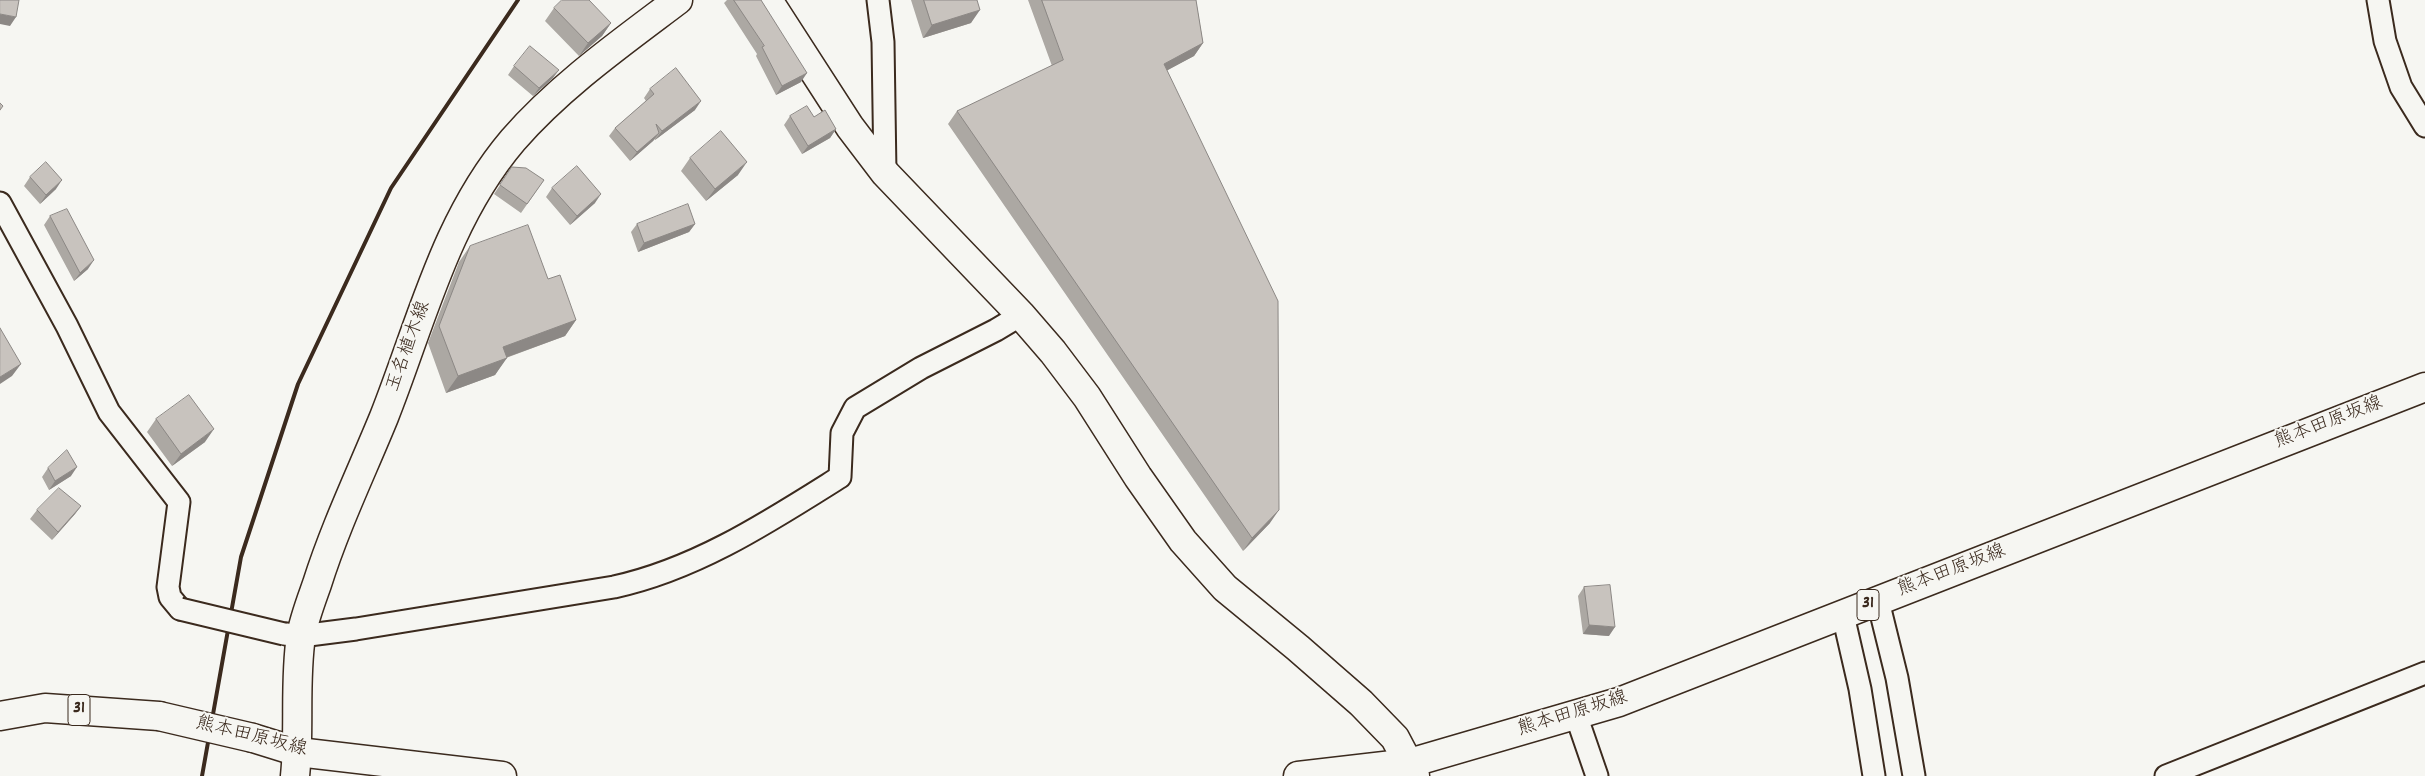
<!DOCTYPE html>
<html>
<head>
<meta charset="utf-8">
<style>
	body { margin:0 }
	canvas { display:block; background:#f6f6f2 }
</style>
</head>
<body>
<canvas width="2425" height="776"></canvas>
<script>
const c = document.querySelector('canvas').getContext('2d');
c.lineJoin = 'round';
function strokePath(path, color, width, dash) {
  c.strokeStyle = color;
  c.lineWidth = width;
  c.lineCap = dash ? 'butt' : 'round';
  c.setLineDash(dash || []);
  c.stroke(path);
}
function fill(path, color) {
  c.fillStyle = color;
  c.fill(path, 'evenodd');
}
function write(font, color, halo, rows, align = 'center') {
  c.font = font + ' Dekko,"Klee One",sans-serif';
  c.lineWidth = 4;
  c.setLineDash([]);
  c.textBaseline = 'middle';
  c.strokeStyle = halo;
  c.fillStyle = color;
  for (const [text, x, y, turn = 0] of rows) {
    c.save();
    c.translate(x, y);
    c.rotate((+turn || 0) * Math.PI / 180);
    c.textAlign = isNaN(turn) ? turn : align;
    if (halo) c.strokeText(text, 0, 0);
    c.fillText(text, 0, 0);
    c.restore();
  }
}
const street = new Path2D(`
	M878,0l5,42 2,131
	M2378,0l7,41 16,46 24,39
	M0,203l67,123 42,86 70,90 -11,85 2,10 10,12
	M1878,601l19,77 17,98
	M1843,615l17,74 14,87
	M286,634l15,2 55,-7 258,-42c83,-18 156,-66 226,-110l2,-44 13,-25 66,-40 75,-38 25,-15
	M1576,715l21,61
	M2166,776l259,-103`);
const secondary = new Path2D(`
	M768,0l82,127 35,46 136,142 32,37 34,45 51,80 45,64 42,47 73,60 63,55 34,35 20,38
	M295,776c5,-46 -1,-94 6,-140 3,-17 10,-35 16,-52 18,-57 44,-111 67,-167 38,-96 61,-197 129,-277 47,-54 108,-97 165,-140`);
const primary = new Path2D(`
	M0,716l45,-8 114,8
	M253,738l45,14 204,24
	M1298,776l112,-13 209,-61 806,-315`);
strokePath(street, '#3b2a1e', 25);
strokePath(secondary, '#3b2a1e', 31);
strokePath(primary, '#3b2a1e', 31);
strokePath(street, '#f6f6f2', 21);
strokePath(secondary, '#f6f6f2', 28);
strokePath(primary, '#f6f6f2', 28);
strokePath(new Path2D(`
	M202,776l39,-219 57,-173 93,-196 127,-188`), '#3b2a1e', 4);
const streetBridge = new Path2D(`
	M180,609l104,25`);
const primaryBridge = new Path2D(`
	M159,716l94,22`);
strokePath(streetBridge, '#3b2a1e', 25, []);
strokePath(primaryBridge, '#3b2a1e', 31, []);
strokePath(streetBridge, '#f6f6f2', 21);
strokePath(primaryBridge, '#f6f6f2', 28);
fill(new Path2D(`
	M727,0h34l40,82 -25,13 -20,-39 1,-2 -33,-51z
	M911,0h66l-6,23 -48,15z
	M1028,0h168l7,43 -9,13 -27,14 103,453 -27,28 -295,-427 9,-13 95,-45z
	M554,8l57,15 -9,13 -23,20 -34,-35z
	M514,66l39,12 -20,18 -25,-21z
	M650,89l45,21 -40,30v-1l-2,2 -23,20 -21,-25 6,-8 31,-27 -2,-3z
	M790,116l24,1 22,12 -6,9 -28,16 -18,-29z
	M690,158l48,17 -32,26 -25,-30z
	M512,167l32,13 -23,33 -27,-19z
	M30,177l26,12 -16,15 -16,-18z
	M552,188l43,15 -25,22 -24,-28z
	M50,216l38,53 -14,12 -30,-56z
	M637,224h58l-6,8 -51,20 -7,-20z
	M470,246l78,33 28,41 -11,16 -59,22 -11,17 -49,18 -18,-50 31,-81z
	M156,419l49,23 -33,24 -25,-34z
	M48,468l23,8 -22,14 -7,-13z
	M81,506l-6,8 -23,26 -22,-21 7,-9z
	M1584,587l25,49 -26,-2 -5,-38z`), '#aca8a3');
fill(new Path2D(`
	M980,10l-9,13 -48,15 9,-13z
	M0,14l16,3 -6,9 -10,-2z
	M611,23l-9,13 -23,20 9,-13z
	M1203,43l-9,13 -39,21 9,-13z
	M559,70l-6,8 -20,18 6,-8z
	M807,73l-6,9 -25,13 6,-9z
	M701,101l-6,9 -40,30 7,-9z
	M836,129l-6,9 -28,16 6,-8z
	M659,133l-6,8 -23,20 7,-9z
	M747,162l-9,13 -32,26 9,-12z
	M62,180l-6,9 -16,15 6,-9z
	M601,194l-6,9 -25,22 7,-9z
	M695,224l-6,8 -51,20 6,-9z
	M94,260l-6,9 -14,12 6,-8z
	M576,320l-11,16 -74,27 12,-16z
	M507,358l-12,17 -49,18 12,-17z
	M21,364l-9,12 -12,8v-7z
	M214,429l-9,13 -33,24 9,-12z
	M77,467l-6,9 -22,14 6,-9z
	M81,506l-6,8 -23,26 6,-8z
	M1279,510l-9,13 -27,28 9,-13z
	M1589,625l26,2 -6,9 -26,-2z`), '#8c8885');
const building = new Path2D(`
	M0,0h19l-3,17 -16,-3z
	M562,0h27l22,23 -23,20 -34,-35z
	M734,0h27l46,73 -25,13 -20,-39 2,-1z
	M924,0h53l3,10 -48,15z
	M1042,0h154l7,43 -39,21 114,237 1,209 -27,28 -295,-427 106,-51z
	M530,46l29,24 -20,18 -25,-22z
	M676,68l25,33 -39,30 -6,-7 3,9 -22,19 -22,-24 39,-34 -4,-5z
	M0,103l3,3 -3,4z
	M807,106l7,11 11,-7 11,19 -28,17 -18,-30z
	M721,131l26,31 -32,27 -25,-31z
	M46,162l16,18 -16,15 -16,-18z
	M577,166l24,28 -24,22 -25,-28z
	M512,167l14,1 18,12 -17,24 -27,-19z
	M688,204l7,20 -51,19 -7,-19z
	M67,209l27,51 -14,13 -30,-57z
	M528,225l20,54 12,-4 16,45 -73,27 4,11 -49,18 -19,-50 31,-80z
	M0,328l21,36 -21,13z
	M189,395l25,34 -33,25 -25,-35z
	M67,450l10,17 -22,14 -7,-13z
	M59,488l22,18 -23,26 -21,-22z
	M1610,585l5,42 -26,-2 -5,-38z`);
fill(building, '#c8c3be');
strokePath(building, '#8c8885', 1);
for (const [x, y, w] of [
	[1868,605,22],
	[79,710,22]
]) {
  const box = new Path2D();
  box.roundRect(x - w / 2, y - 15.5, w, 31, 4);
  c.fillStyle = '#f6f6f2';
  c.fill(box);
  strokePath(box, '#3b2a1e', 1);
}
write('bold 18px', '#3b2a1e', null, [
	["31",1868,605],
	["31",79,710]
]);
write('19px', '#3b2a1e', '#f6f6f2', [
	["玉名植木線",410,347,-70],
	["熊本田原坂線",2329,424,-21],
	["熊本田原坂線",1952,572,-21],
	["熊本田原坂線",1573,715,-17],
	["熊本田原坂線",251,738,14]
]);
</script>
</body>
</html>
